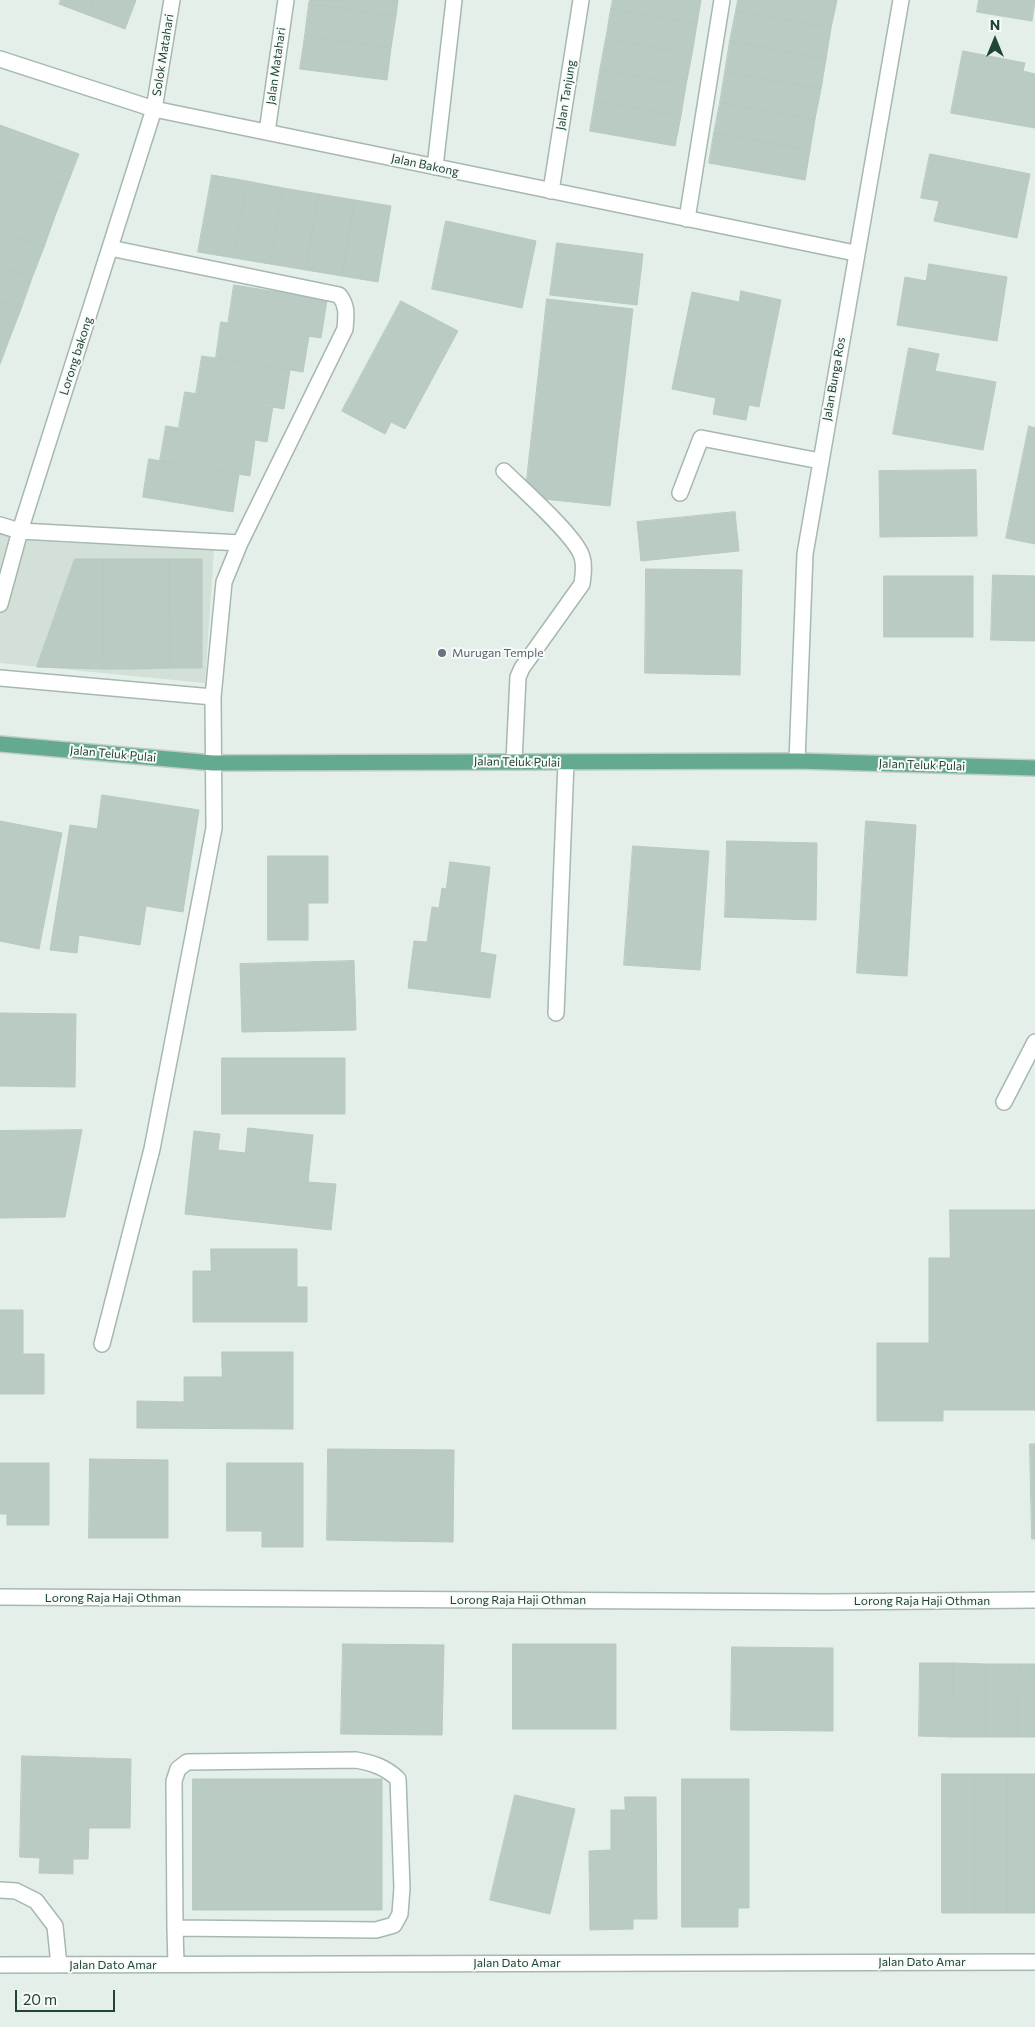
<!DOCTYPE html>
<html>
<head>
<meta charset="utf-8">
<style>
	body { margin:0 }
	#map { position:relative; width:1035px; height:2027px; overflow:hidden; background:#e4efe9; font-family:Commissioner,sans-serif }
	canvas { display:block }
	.north { position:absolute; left:970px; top:15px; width:50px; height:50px; -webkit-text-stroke:4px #f6fbf8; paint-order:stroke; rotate:0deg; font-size:14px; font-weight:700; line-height:20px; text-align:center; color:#214437 }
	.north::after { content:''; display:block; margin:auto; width:18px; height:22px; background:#214437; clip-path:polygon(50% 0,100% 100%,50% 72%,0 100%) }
	.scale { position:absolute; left:15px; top:1990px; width:100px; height:22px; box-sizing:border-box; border:2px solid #214437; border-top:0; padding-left:6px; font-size:15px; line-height:18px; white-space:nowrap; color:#214437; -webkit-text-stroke:4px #f6fbf8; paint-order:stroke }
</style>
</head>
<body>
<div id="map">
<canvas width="1035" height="2027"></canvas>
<div class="north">N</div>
<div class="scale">20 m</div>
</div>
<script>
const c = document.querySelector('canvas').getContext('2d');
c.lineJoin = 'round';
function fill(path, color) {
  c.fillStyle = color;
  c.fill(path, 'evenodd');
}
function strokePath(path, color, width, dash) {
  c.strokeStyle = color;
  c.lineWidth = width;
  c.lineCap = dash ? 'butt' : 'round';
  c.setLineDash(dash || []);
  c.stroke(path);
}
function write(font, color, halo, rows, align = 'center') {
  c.font = font + ' Commissioner,sans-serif';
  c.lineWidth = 4;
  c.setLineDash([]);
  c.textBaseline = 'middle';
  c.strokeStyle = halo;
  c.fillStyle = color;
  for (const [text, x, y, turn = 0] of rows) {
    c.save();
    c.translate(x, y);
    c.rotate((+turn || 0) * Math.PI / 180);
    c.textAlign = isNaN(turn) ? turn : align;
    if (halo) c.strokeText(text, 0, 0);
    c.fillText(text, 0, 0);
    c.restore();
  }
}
fill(new Path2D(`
	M0,532l31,9 183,9 -9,133 -205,-20z`), '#d2e0d8');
const building = new Path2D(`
	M61,0h33l-6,15 -29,-11z
	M94,0h42l-11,29 -37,-14z
	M310,0h88l-2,16 -87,-12z
	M613,0h88l-4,24 -86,-15z
	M738,0h99l-6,28 -95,-17z
	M979,0h56l-3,21 -55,-9z
	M309,4l87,12 -5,32 -86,-12z
	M611,9l86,15 -5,30 -86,-15z
	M736,11l95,17 -5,31 -96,-18z
	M305,36l86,12 -4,32 -87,-11z
	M606,39l86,15 -6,31 -86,-15z
	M730,41l96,18 -5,30 -96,-17z
	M963,51l62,12 -2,8 12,3v54l-84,-15z
	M600,70l86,15 -5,31 -86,-15z
	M725,72l96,17 -6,30 -95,-16z
	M595,101l86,15 -6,30 -85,-15z
	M720,103l95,16 -5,31 -96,-17z
	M0,125l79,29 -12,31 -67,-25z
	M714,133l96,17 -5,30 -96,-17z
	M930,154l100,20 -13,64 -83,-17 5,-20 -18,-3z
	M0,160l67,25 -12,31 -55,-21z
	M212,175l35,6 -13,77 -36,-6z
	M247,181l36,7 -13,76 -36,-6z
	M283,188l36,6 -13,76 -36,-6z
	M319,194l36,6 -13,76 -36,-6z
	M0,195l55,21 -11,31 -44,-16z
	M355,200l36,6 -13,76 -36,-6z
	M446,221l90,20 -14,67 -90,-19z
	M0,231l44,16 -12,31 -32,-12z
	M557,243l86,11 -6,51 -87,-10z
	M929,264l78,13 -10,64 -100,-16 8,-48 21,4z
	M0,266l32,12 -11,31 -21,-8z
	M234,285l93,15 -6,38 -93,-14z
	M741,291l40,9 -22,107 -10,-2 -3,15 -33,-6 3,-16 -44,-9 20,-97 47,10z
	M547,299l86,10 -23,197 -85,-9z
	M0,301l21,8 -12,31 -9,-4z
	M401,301l57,30 -53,98 -14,-7 -6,12 -43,-23z
	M221,322l88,14 -6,36 -87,-14z
	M0,336l9,4 -9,24z
	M909,348l30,6 -4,17 61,11 -13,68 -90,-16z
	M202,356l88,14 -6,39 -88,-15z
	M185,392l88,14 -6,36 -88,-15z
	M166,426l89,14 -5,36 -90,-15z
	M1029,426l6,2v116l-29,-6z
	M149,459l90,15 -6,38 -90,-15z
	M976,470l1,66 -97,1 -1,-66z
	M735,512l4,39 -98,10 -4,-39z
	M75,559h28l1,110 -67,-2z
	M103,559h33v110h-32z
	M136,559h33l1,109 -34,1z
	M169,559h33v109h-32z
	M646,569l96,1 -2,105 -95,-2z
	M993,575l42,1v65l-44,-1z
	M884,576h89v61h-89z
	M102,795l97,15 -16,102 -37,-6 -6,39 -61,-10 -2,18 -27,-3 20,-125 27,4z
	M0,821l62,12 -23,116 -39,-8z
	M866,821l50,4 -9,151 -50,-3z
	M727,841l90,2 -1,77 -91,-3z
	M633,846l76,5 -9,119 -76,-5z
	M268,856h60v47h-20v37h-40z
	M450,862l40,5 -10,85 16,3 -6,43 -82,-10 6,-47 13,1 5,-35 7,1 3,-20 4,1z
	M354,961l2,69 -114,2 -2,-68z
	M0,1013l76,1 -1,73 -75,-1z
	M222,1058h123v56h-123z
	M248,1128l65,7 -5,47 28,2 -5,46 -146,-16 9,-83 26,3 -2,16 27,3z
	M82,1130l-17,87 -65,1v-87z
	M950,1210h85v200h-92v11h-66v-78h52v-85h21z
	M211,1249h86v38h10v35h-114v-51h18z
	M0,1310h23v44h21v40h-44z
	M222,1352h71v77l-156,-1v-27l47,1v-25h38z
	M1030,1444h5v95h-3z
	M328,1449l126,1 -1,92 -126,-2z
	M90,1459l78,1v78h-79z
	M0,1463h49v62h-42v-11h-7z
	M227,1463h76v84h-41v-16h-35z
	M343,1644l101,1 -2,90 -101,-1z
	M513,1644h103v85h-103z
	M732,1647l101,1v83l-102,-1z
	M920,1663h33l-1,74 -33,-1z
	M953,1663l33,1v73h-34z
	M986,1664h33l-1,73h-32z
	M1019,1664h16v73h-17z
	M22,1756l109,3 -1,69h-41l-1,31h-15v15l-34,-1 1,-15 -20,-1z
	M942,1774h32v139h-32z
	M974,1774h33v139h-33z
	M1007,1774h28v139h-28z
	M193,1779h189v131h-189z
	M682,1779h67v129h-11v19h-56z
	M515,1795l60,14 -25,105 -60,-14z
	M625,1797h31l1,122h-24v10l-43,1 -1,-79 22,-1v-40h14z`);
fill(building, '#b9cbc2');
strokePath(building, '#b6cac0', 1);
const minor = new Path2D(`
	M0,59l154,50 701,144
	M267,132l19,-132
	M435,167l19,-167
	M551,191l30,-191
	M687,219l35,-219
	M110,248l229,47c9,11 7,21 6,34l-105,214 -16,39 -11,115
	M504,471c17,17 73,66 78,86 3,9 1,18 0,27l-60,84 -4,9 -4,84
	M680,493l21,-55 119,23
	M0,525l20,6 220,12
	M0,604l20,-73 134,-422 18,-109
	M0,678l213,19 1,131 -62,321 -50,195
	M797,761l8,-207 96,-554
	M556,1013l10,-251
	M1004,1102l31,-60
	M0,1597l826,5 209,-2
	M0,1890l16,1 20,10 19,25 4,39
	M175,1928l201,2 18,-5 6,-11 2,-26 -4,-109c-13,-12 -25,-16 -42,-19l-169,2 -9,7 -4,12 1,147 1,36
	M0,1965l1035,-3`);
const major = new Path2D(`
	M0,744l213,19 584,-2 238,7`);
strokePath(minor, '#a6b8b0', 18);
strokePath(major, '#c1cbc7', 18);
strokePath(minor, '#fff', 15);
strokePath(major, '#64aa91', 15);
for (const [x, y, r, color] of [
	[442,653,5,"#6b7280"]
]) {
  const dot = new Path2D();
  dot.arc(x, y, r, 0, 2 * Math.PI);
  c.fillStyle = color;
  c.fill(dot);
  strokePath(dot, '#f6fbf8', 2);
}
write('12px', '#214437', '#f6fbf8', [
	["Solok Matahari",163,55,-81],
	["Jalan Matahari",276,66,-82],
	["Jalan Tanjung",566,95,-81],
	["Jalan Bakong",425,165,12],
	["Lorong bakong",76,356,-72],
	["Jalan Bunga Ros",834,379,-80],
	["Jalan Teluk Pulai",113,754,5],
	["Jalan Teluk Pulai",517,762,1],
	["Jalan Teluk Pulai",922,765,2],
	["Lorong Raja Haji Othman",113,1598],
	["Lorong Raja Haji Othman",518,1600],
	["Lorong Raja Haji Othman",922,1601],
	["Jalan Dato Amar",922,1962],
	["Jalan Dato Amar",517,1963],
	["Jalan Dato Amar",113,1965]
]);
write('12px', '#5b616d', '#f6fbf8', [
	["Murugan Temple",452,653]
], 'left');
</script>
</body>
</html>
